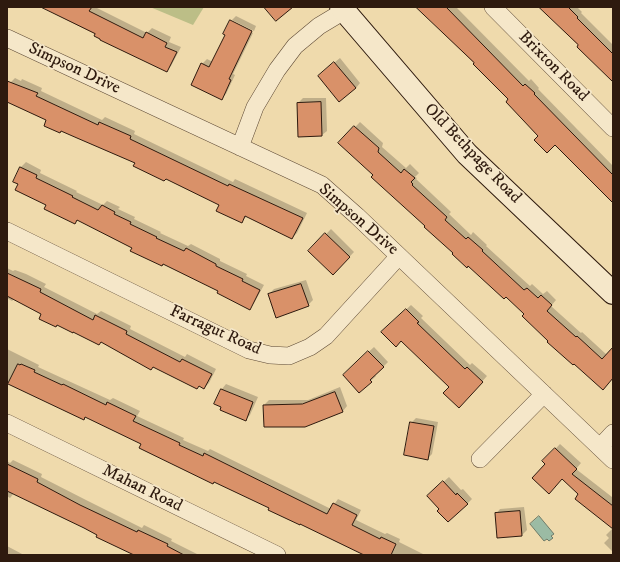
<!DOCTYPE html>
<html>
<head>
<meta charset="utf-8">
<style>
	body { margin:0 }
	#map { position:relative; width:620px; height:562px; overflow:hidden; background:#efdaac; font-family:"IM FELL DW Pica",serif }
	canvas { display:block }
	.frame { position:absolute; inset:0; border:8px solid #2e1a0e; pointer-events:none }
</style>
</head>
<body>
<div id="map">
<canvas width="620" height="562"></canvas>
<div class="frame"></div>
</div>
<script>
const c = document.querySelector('canvas').getContext('2d');
c.lineJoin = 'round';
function fill(path, color) {
  c.fillStyle = color;
  c.fill(path, 'evenodd');
}
function strokePath(path, color, width, dash) {
  c.strokeStyle = color;
  c.lineWidth = width;
  c.lineCap = dash ? 'butt' : 'round';
  c.setLineDash(dash || []);
  c.stroke(path);
}
function write(font, color, halo, rows, align = 'center') {
  c.font = font + ' "IM FELL DW Pica",serif';
  c.lineWidth = 3.5;
  c.setLineDash([]);
  c.textBaseline = 'middle';
  c.strokeStyle = halo;
  c.fillStyle = color;
  for (const [text, x, y, turn = 0] of rows) {
    c.save();
    c.translate(x, y);
    c.rotate((+turn || 0) * Math.PI / 180);
    c.textAlign = isNaN(turn) ? turn : align;
    if (halo) c.strokeText(text, 0, 0);
    c.fillText(text, 0, 0);
    c.restore();
  }
}
fill(new Path2D(`
	M150,7h54l-11,18z`), '#bcbe87');
const water = new Path2D(`
	M539,516l15,18 -3,2 2,2 -4,3 -2,-2 -3,2 -14,-17z`);
fill(water, '#9bbba4');
strokePath(water, '#6f7b68', 1);
fill(new Path2D(`
	M54,7h41l52,26 5,-5 19,9 -2,5 12,5 -10,19 -5,5 -70,-38z
	M418,7h38l73,74 2,-2 8,9 -1,1 75,77v35l-58,-58 -15,-7 -30,-37z
	M541,7h36l5,5 -1,1 32,32v37l-33,-37z
	M236,16l20,10 -2,5 -22,-11z
	M231,20v2l22,11 -20,41 2,1 -9,19 -5,5 -19,-35 5,-5 6,3 14,-28 -2,-1z
	M340,58l20,25 -4,5 -32,-17z
	M15,78l6,3 1,-2 20,9 -1,3 61,29 3,-3 30,14 -1,3 99,48 2,-3 72,34 -10,20 -5,5 -45,-22 -6,6 -21,-17 -172,-85 -41,-25v-5l3,-7z
	M303,98h23l1,33 -5,4 -24,-32z
	M360,122l23,21 -1,4 24,21 4,-4 9,9 -4,4 2,1 -1,1 35,33 -2,2 22,21 2,-3 14,13 -1,1 44,40 2,-2 11,10 4,-3 9,9 -5,6 30,27 1,-1 25,23 6,-7v29l-63,-36 -24,-27 -72,-61 -79,-78 -35,-32z
	M26,162l15,8 -1,3 37,18 -1,1 27,13 4,-4 13,6 -2,2 17,8 -1,2 27,13 -1,1 28,13 3,-2 29,15v2l27,13 -1,2 18,9 -10,18 -4,5 -30,-18 -56,-27 -2,2 -29,-18 -55,-27 -3,3 -28,-19 -27,-20 1,-17z
	M331,229l23,23 -21,22 -23,-23z
	M7,268l6,3 2,-1 11,4 20,10 -2,3 53,27 4,-3 30,15 -1,3 55,28 2,-3 29,15 -7,14 -5,5 -50,-22 -52,-25 -3,3 -85,-45 -2,2 -5,-3z
	M306,280l7,20 -5,5 -39,-11 5,-5z
	M411,305l12,11 -2,2 49,47 2,-2 15,13 -23,26 -14,-15 -49,-47 -19,-8z
	M374,347l14,15 -13,13 1,1 -17,16 -10,-22z
	M7,349l32,16 -1,2 72,33 3,-2 27,13 -3,5 47,22 -1,2 25,11 2,-2 121,60 7,-10 23,11 -5,10 29,14 2,-1 13,6 -1,3 26,13h-58l-225,-112 -56,-27 -2,3 -77,-37z
	M226,384l32,13 -8,18 -5,5 -23,-31z
	M340,387l7,19 -4,5 -79,-6 5,-5h39z
	M416,418l22,4 -6,32 -5,5 -16,-36z
	M560,444l21,19 -5,6 36,28 1,30 -33,-33 -36,-33z
	M13,460l29,14 -1,3 45,23 56,28 2,-3 28,14 -1,2 28,14h-63l-38,-20 -84,-42 -4,5 -3,-2v-35l3,2z
	M449,477l12,13 2,-1 9,10 -5,5 -27,5 -7,-18z
	M524,507l3,23 -5,5 -26,-21 4,-5z
	M613,528v24l-9,-9 5,-5 -3,-3z
	M7,546l17,9h-17z`), '#0003');
const building = new Path2D(`
	M41,7h51l-3,4 54,27 3,-6 21,11 -2,4 12,5 -10,20 -67,-32v-1l-6,-3 1,-2z
	M264,7h29l-17,14z
	M416,7h30l77,79 2,-2 10,9 -1,1 79,81v28l-58,-58 -8,8 -13,-13 4,-4 -32,-34 2,-3 -35,-35 1,-1z
	M539,7h29l10,10 -1,1 36,36v28l-36,-35 1,-2z
	M230,20l22,11 -23,48 2,1 -9,20 -31,-15 10,-22 8,4 16,-32 -2,-1z
	M334,62l22,26 -17,14 -21,-26z
	M7,81l31,12 -2,3 62,29 1,-3 32,14 -1,3 98,47 1,-2 74,34 -11,21 -47,-23 -3,7 -26,-12 3,-6 -53,-26 -2,2 -31,-15 2,-3 -58,-25 -16,-7 -1,2 -16,-7 2,-6 -39,-18z
	M321,102l1,34 -24,1 -1,-34z
	M354,126l25,22 -1,4 23,21 3,-4 11,9 -4,4 2,2 -1,1 35,32 -2,3 21,19 2,-2 15,13 -1,1 42,39 3,-2 11,10 3,-3 11,10 -5,6 29,26 1,-1 25,23 11,-12v31l-10,12 -29,-26 -1,1 -26,-23 1,-1 -26,-25 2,-2 -18,-17 -2,2 -36,-33 -1,2 -15,-14 1,-1 -29,-26 1,-1 -54,-49 2,-2 -35,-32z
	M20,167l17,8 -1,3 37,18 -1,1 26,13 4,-5 13,7 -1,2 17,8 -1,2 27,13 -1,1 28,13 2,-3 30,16v2l27,13 -1,2 18,9 -10,20 -33,-17 1,-2 -55,-27 -1,2 -32,-15 2,-3 -55,-28 -2,4 -31,-15 2,-4 -31,-15 3,-6 -5,-2z
	M325,233l25,24 -17,18 -25,-24z
	M7,273l34,16 -1,3 53,28 2,-5 32,16 -1,3 54,28 2,-3 30,15 -8,15 -5,-3 -2,3 -44,-22 -2,3 -50,-28 -2,3 -26,-13v1l-16,-8 -1,2 -17,-8 2,-5 -34,-18z
	M301,284l8,22 -33,12 -8,-24z
	M406,309l13,13 -2,1 48,46 2,-2 16,15 -24,26 -16,-15 6,-6 -48,-46 -5,6 -15,-15z
	M368,351l16,16 -14,13 2,2 -13,11 -16,-18z
	M18,364l2,1 1,-1 14,6 -1,2 28,13 1,-1 43,21 1,-3 29,14 -3,5 47,22 -1,2 24,11 1,-3 123,61 6,-11 24,12 -5,10 28,14 1,-2 15,7 -5,11h-27l-64,-31v1l-32,-15 1,-2 -55,-26 -1,2 -74,-36 2,-4 -56,-27 -1,3 -76,-36z
	M221,389l32,13 -7,19 -26,-11 1,-3 -7,-3z
	M335,392l8,20 -38,15h-41l-1,-22 39,-1z
	M410,422l24,4 -6,34 -24,-5z
	M555,448l22,21 -5,5 41,32v23l-38,-30 3,-5 -16,-15 -13,15 -17,-16 13,-14 -3,-3z
	M7,464l31,15 -1,3 43,23 57,27 1,-2 30,14 -1,2 17,9h-50l-38,-18 1,-2 -13,-7 -77,-37z
	M443,481l13,14 1,-2 11,11 -20,18 -11,-11 2,-2 -12,-13z
	M520,511l2,25 -25,2 -2,-25z`);
fill(building, '#d99169');
strokePath(building, '#2e1a0e', 1);
const street = new Path2D(`
	M493,7l120,121
	M7,38l315,147 35,31 256,244
	M240,147l15,-40 22,-37 18,-24 24,-20 25,-15
	M7,231l242,119 21,5 19,1 21,-9 16,-11 73,-80
	M7,423l270,132
	M600,447l13,-14
	M480,459l64,-65`);
const secondary = new Path2D(`
	M341,7l126,147 146,139`);
strokePath(street, '#5e4a36', 18);
strokePath(secondary, '#2e1a0e', 24);
strokePath(street, '#f5e7c9', 17);
strokePath(secondary, '#f5e7c9', 22);
write('17px', '#2e1a0e', '#f5e7c9', [
	["Brixton Road",553,67,45],
	["Simpson Drive",74,69,25],
	["Old Bethpage Road",472,154,46],
	["Simpson Drive",358,220,41],
	["Farragut Road",215,331,24],
	["Mahan Road",142,489,26]
]);
</script>
</body>
</html>
